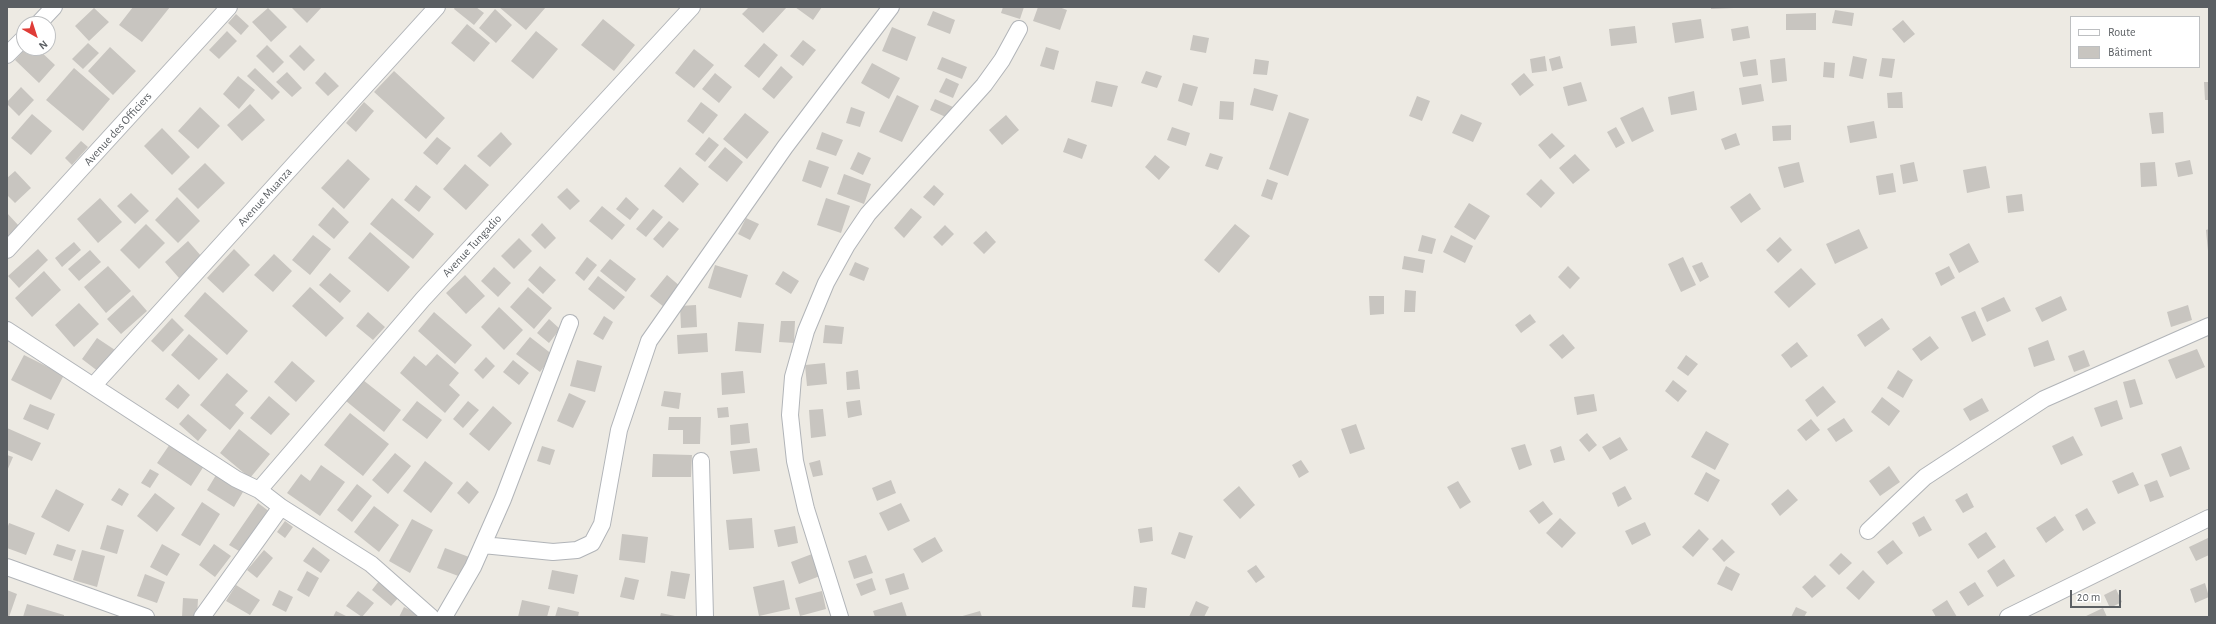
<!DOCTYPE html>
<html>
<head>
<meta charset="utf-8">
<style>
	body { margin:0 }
	#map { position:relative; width:2216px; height:624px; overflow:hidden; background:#edeae3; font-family:"Alegreya Sans",sans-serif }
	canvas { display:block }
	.frame { position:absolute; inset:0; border:8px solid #5b5f63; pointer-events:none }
	.legend { position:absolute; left:2070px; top:16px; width:130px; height:52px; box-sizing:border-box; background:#fff; border:1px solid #bdbfc1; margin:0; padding:5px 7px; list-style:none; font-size:12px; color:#5b5f63 }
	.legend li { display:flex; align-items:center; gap:8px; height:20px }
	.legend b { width:20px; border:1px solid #bdbfc1 }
	.north { position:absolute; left:16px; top:16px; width:40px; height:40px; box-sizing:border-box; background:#fff; border:1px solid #bdbfc1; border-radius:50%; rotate:141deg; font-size:11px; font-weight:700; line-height:16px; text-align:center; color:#5b5f63 }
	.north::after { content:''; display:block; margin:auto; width:14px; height:18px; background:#df3c37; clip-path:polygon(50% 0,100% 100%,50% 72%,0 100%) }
	.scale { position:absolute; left:2070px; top:590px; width:51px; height:18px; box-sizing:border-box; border:2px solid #5b5f63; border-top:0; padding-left:5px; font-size:12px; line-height:14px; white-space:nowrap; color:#5b5f63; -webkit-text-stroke:3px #fff; paint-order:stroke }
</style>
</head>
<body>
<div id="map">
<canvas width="2216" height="624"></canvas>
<div class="frame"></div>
<ul class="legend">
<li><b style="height:5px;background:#fff"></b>Route</li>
<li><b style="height:11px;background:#c8c5c0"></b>Bâtiment</li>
</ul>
<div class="north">N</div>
<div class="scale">20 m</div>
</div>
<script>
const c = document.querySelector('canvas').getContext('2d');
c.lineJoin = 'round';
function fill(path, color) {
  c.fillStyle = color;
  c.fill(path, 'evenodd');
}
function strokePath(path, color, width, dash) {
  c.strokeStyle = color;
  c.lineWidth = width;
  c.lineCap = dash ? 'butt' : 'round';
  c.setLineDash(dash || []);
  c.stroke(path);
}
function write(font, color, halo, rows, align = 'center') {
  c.font = font + ' "Alegreya Sans",sans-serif';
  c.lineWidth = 3.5;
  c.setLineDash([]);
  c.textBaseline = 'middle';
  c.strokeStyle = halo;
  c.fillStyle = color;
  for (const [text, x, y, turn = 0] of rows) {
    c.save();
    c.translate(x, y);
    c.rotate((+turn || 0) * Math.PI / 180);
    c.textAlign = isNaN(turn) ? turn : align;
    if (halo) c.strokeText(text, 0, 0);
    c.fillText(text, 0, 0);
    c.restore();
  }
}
fill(new Path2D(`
	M133,7h37l-28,35 -23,-17z
	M291,7h31l-15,16z
	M455,7h21l8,6 -10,12 -20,-16z
	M499,7h47l-20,23z
	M749,7h38l-24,26 -21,-19z
	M795,7h27l-9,13z
	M1003,7h21l-4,12 -19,-6z
	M1038,7h21l8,3 -7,20 -27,-9z
	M1711,7h23v1l-23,1z
	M94,8l15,14 -20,19 -14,-15z
	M268,8l19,19 -16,15 -19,-20z
	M495,9l17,16 -16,18 -17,-15z
	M1835,10l19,3 -2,13 -20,-3z
	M933,11l22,9 -5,14 -23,-9z
	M1816,13v17h-30v-16z
	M236,14l13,12 -8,9 -13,-12z
	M603,19l32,26 -21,26 -33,-26z
	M1701,19l3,19 -29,5 -3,-20z
	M1903,20l12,14 -11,9 -12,-14z
	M467,24l23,19 -16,19 -23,-19z
	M1635,26l2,17 -26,3 -2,-17z
	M1748,26l2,12 -17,3 -2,-12z
	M892,27l24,10 -9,24 -25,-10z
	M227,31l10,10 -18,18 -10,-9z
	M536,31l22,18 -25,30 -22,-18z
	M1193,35l16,3 -3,15 -16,-3z
	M803,40l13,10 -13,16 -13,-10z
	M88,43l11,10 -16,16 -11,-10z
	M764,43l14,12 -19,23 -15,-12z
	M267,45l17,17 -11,11 -17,-17z
	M300,45l15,15 -11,11 -15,-15z
	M110,47l26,24 -23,24 -25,-24z
	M1046,47l13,4 -5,19 -14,-4z
	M26,48h11l18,17 -16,18 -24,-23z
	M694,49l20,16 -20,23 -19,-15z
	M1545,56l2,15 -15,2 -2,-14z
	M1560,56l3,12 -11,3 -3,-12z
	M1853,56l14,3 -4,20 -14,-3z
	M942,57l25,10 -5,12 -25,-10z
	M1785,58l2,23 -15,2 -2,-23z
	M1882,58l13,1 -3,19 -13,-2z
	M1255,59l14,2 -2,14 -14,-1z
	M1756,59l2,16 -15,2 -3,-15z
	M1824,62l11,1 -1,15 -11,-1z
	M872,63l28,15 -11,21 -28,-16z
	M781,66l12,11 -19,22 -12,-10z
	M74,68l36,31 -27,32 -37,-31z
	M255,68l25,24 -8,8 -25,-24z
	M394,71l51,47 -19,21 -52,-47z
	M1146,71l16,5 -5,12 -16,-5z
	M287,72l15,16 -10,9 -16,-15z
	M325,72l14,14 -11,10 -13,-13z
	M715,73l17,14 -13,16 -17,-14z
	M1524,73l10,12 -14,11 -9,-12z
	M238,76l17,14 -16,19 -16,-15z
	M946,78l13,6 -6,14 -14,-6z
	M1096,81l22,5 -6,21 -21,-5z
	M1581,82l6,19 -19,5 -5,-19z
	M2204,82h5v18h-4z
	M1183,83l15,4 -6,19 -14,-5z
	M1761,84l3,17 -22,4 -3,-17z
	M21,87l13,13 -15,16 -12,-12v-2z
	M1254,88l24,7 -5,16 -23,-6z
	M1694,91l3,19 -26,5 -3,-18z
	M1902,92l1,16h-15l-1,-15z
	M897,95l22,11 -17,36 -23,-10z
	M1417,96l13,5 -8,20 -13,-5z
	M935,99l18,8 -5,11 -18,-8z
	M1220,101l14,1 -1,18 -14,-1z
	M364,102l10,9 -18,21 -10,-9z
	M701,102l17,13 -15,19 -16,-13z
	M250,104l15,16 -23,21 -15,-16z
	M200,107l20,19 -22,23 -20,-18z
	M851,107l14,5 -5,15 -14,-4z
	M1643,107l11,24 -22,11 -12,-24z
	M1289,112l20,7 -21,57 -19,-7z
	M2163,112l1,21 -12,1 -3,-21z
	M745,113l24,19 -22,27 -24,-20z
	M32,114l20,17 -21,24 -20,-17z
	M1461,114l21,9 -9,19 -21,-9z
	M1006,115l13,15 -17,15 -13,-15z
	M1874,121l3,17 -27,5 -3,-17z
	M1791,125v15l-18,1 -1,-15z
	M1172,127l18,6 -4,13 -19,-6z
	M1616,127l9,16 -9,5 -9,-16z
	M162,128l28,29 -18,18 -28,-29z
	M501,132l11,12 -22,23 -13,-11z
	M822,132l21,8 -7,16 -20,-7z
	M1552,133l13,13 -15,13 -12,-14z
	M1736,133l4,12 -15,5 -4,-11z
	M437,137l14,11 -14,17 -14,-12z
	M709,137l10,8 -14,17 -10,-8z
	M1068,138l19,7 -5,14 -19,-7z
	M81,141l7,6 -16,18 -7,-7z
	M725,147l18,15 -16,20 -19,-15z
	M858,152l13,6 -8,17 -13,-6z
	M1210,153l13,4 -5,13 -13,-4z
	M1575,154l15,16 -17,14 -14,-16z
	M1155,155l15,12 -11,13 -14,-13z
	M348,159l22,20 -26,30 -23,-21z
	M809,160l20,7 -8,21 -19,-7z
	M2190,160l3,14 -15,3 -3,-14z
	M1799,162l5,20 -20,6 -6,-21z
	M1914,162l4,19 -15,3 -3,-19z
	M2155,162l2,24 -16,1 -1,-24z
	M205,163l20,20 -27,26 -20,-20z
	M465,164l24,21 -23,25 -23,-21z
	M1986,166l4,22 -23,5 -4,-23z
	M680,167l19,17 -16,19 -19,-17z
	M15,171l16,17 -16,15 -8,-8v-17z
	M1893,173l3,19 -17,3 -3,-19z
	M844,174l27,10 -7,20 -27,-10z
	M1267,179l11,4 -6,17 -11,-4z
	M1541,179l14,14 -14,15 -15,-14z
	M416,185l15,12 -12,15 -15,-12z
	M934,185l10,9 -10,12 -11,-9z
	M567,188l13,13 -10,9 -13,-13z
	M131,193l18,18 -14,13 -18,-18z
	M1750,193l11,16 -20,14 -11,-16z
	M2022,194l2,17 -16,2 -2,-17z
	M177,197l23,24 -22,22 -23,-23z
	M626,197l13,12 -9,11 -14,-11z
	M100,198l22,24 -24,21 -21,-24z
	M392,198l42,36 -21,25 -43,-35z
	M826,198l24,8 -9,27 -24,-8z
	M1469,203l21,13 -15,24 -21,-13z
	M602,206l23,19 -13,15 -23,-19z
	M333,207l16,15 -15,17 -16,-14z
	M911,208l11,9 -18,21 -10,-10z
	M653,209l10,8 -17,20 -10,-8z
	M7,213l12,13 -12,11z
	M746,218l13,6 -9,16 -12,-6z
	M669,221l10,8 -16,19 -10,-9z
	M542,223l14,15 -11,11 -14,-14z
	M146,224l19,19 -26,26 -19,-19z
	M1235,224l15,12 -31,37 -15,-13z
	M945,225l9,9 -12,12 -9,-9z
	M1859,229l9,19 -33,16 -9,-20z
	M2209,229v22h-1l-2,-21z
	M986,231l10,11 -12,12 -11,-11z
	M370,232l40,35 -22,25 -40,-34z
	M313,235l18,14 -21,26 -18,-15z
	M1422,235l14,4 -4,15 -14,-3z
	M1451,235l22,11 -8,17 -22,-11z
	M1780,237l12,13 -14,13 -12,-13z
	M519,238l13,13 -18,18 -13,-13z
	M188,241l14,16 -23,21 -14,-16z
	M74,242l7,8 -19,17 -7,-9z
	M1969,243l10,19 -20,11 -10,-19z
	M38,249l10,11 -29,28 -11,-12z
	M234,249l16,16 -27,28 -16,-15z
	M90,250l11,12 -22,19 -11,-12z
	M274,254l18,17 -19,21 -19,-17z
	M1404,256l21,4 -2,13 -21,-4z
	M587,257l10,8 -13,16 -9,-8z
	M1683,257l13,28 -15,7 -13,-28z
	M610,259l26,20 -10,13 -26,-21z
	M855,262l14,6 -5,13 -15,-6z
	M1702,262l7,15 -9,5 -8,-16z
	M715,265l33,10 -7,23 -33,-10z
	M108,266l23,25 -25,22 -22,-26z
	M540,266l16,14 -13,14 -15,-14z
	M1568,266l12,12 -10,11 -12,-12z
	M1949,266l6,12 -14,8 -6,-13z
	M494,267l17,16 -13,14 -17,-16z
	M1801,268l15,16 -27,24 -15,-16z
	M44,271l17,19 -29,27 -17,-19z
	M783,271l16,10 -8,13 -16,-10z
	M330,273l21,18 -11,12 -21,-18z
	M465,275l20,21 -19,18 -20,-21z
	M667,275l14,12 -17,20 -14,-11z
	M598,276l27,21 -11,13 -26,-21z
	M310,287l34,31 -18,19 -34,-31z
	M528,287l24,21 -18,21 -24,-22z
	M1405,290l11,1 -1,21h-11z
	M205,292l43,39 -21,24 -43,-39z
	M133,295l14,16 -26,23 -14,-15z
	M1369,296h15v18l-14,1z
	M2061,296l6,14 -25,12 -7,-14z
	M2004,297l7,14 -24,11 -6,-14z
	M79,303l20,21 -25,23 -19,-22z
	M696,305l1,22 -16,1 -1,-22z
	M2188,305l4,15 -21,7 -4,-15z
	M499,307l24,23 -19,20 -23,-23z
	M1975,311l11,24 -14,7 -11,-25z
	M368,312l17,15 -12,13 -17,-14z
	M434,312l38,33 -17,19 -37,-33z
	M1530,314l6,8 -15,11 -6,-8z
	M604,316l9,6 -10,18 -10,-6z
	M172,318l12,12 -21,22 -12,-11z
	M1882,318l8,11 -25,18 -8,-12z
	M549,319l11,10 -11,14 -12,-10z
	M781,321h14l-1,22 -15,-1z
	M738,322l26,2 -3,29 -26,-2z
	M825,325l19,2 -2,17 -19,-1z
	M707,333l1,19 -30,2 -1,-19z
	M189,334l29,25 -19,21 -28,-25z
	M1563,334l12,14 -13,11 -13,-14z
	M1930,336l9,12 -18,13 -9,-12z
	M530,337l23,18 -13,17 -24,-18z
	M97,338l18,12 -16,22 -17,-13z
	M2048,340l7,20 -21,7 -6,-19z
	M1797,342l11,14 -17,12 -10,-13z
	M2197,349l8,18 -29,12 -8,-19z
	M2084,350l6,16 -16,6 -6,-16z
	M437,354l22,19 -10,12 11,10 -15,18 -45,-40 14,-17 12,10z
	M24,355l40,20 -13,25 -40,-20z
	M1686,355l12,9 -10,12 -11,-8z
	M486,357l9,9 -12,13 -9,-9z
	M513,360l16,13 -10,12 -16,-13z
	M577,360l25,6 -7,26 -25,-6z
	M292,361l23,20 -19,21 -22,-20z
	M825,363l2,21 -20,2 -2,-21z
	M858,370l2,19 -13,1 -1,-18z
	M1898,370l15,10 -10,18 -16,-10z
	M743,371l2,22 -23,2 -1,-22z
	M227,373l21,18 -13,14 9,8 -14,17 -30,-25z
	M2135,379l8,25 -13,4 -7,-26z
	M363,380l38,30 -17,22 -38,-31z
	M1673,380l14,11 -9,11 -13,-11z
	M178,384l12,11 -12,14 -13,-10z
	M1823,386l13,16 -19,15 -12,-17z
	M664,391l17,2 -2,16 -18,-3z
	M569,393l17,8 -13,27 -16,-7z
	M1594,394l3,17 -20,4 -3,-18z
	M269,396l21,18 -19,21 -21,-17z
	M1882,397l18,14 -11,15 -18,-14z
	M1982,398l7,13 -19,10 -7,-12z
	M860,400l2,15 -14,3 -2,-16z
	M2117,400l6,19 -22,8 -7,-19z
	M417,401l25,19 -15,19 -25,-19z
	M468,401l11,9 -16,18 -10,-9z
	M30,404l25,10 -7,16 -25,-11z
	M493,406l19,17 -23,28 -20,-17z
	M728,407l1,10 -11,1 -1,-10z
	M823,409l3,27 -15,2 -2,-28z
	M350,413l39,31 -26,32 -39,-31z
	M188,414l19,16 -9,11 -19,-17z
	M669,417h32l-1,27h-17v-14h-15z
	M1844,418l9,13 -17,11 -9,-13z
	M1811,419l9,11 -14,11 -9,-11z
	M748,423l2,20 -19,2 -1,-20z
	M1356,424l9,25 -15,5 -9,-25z
	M7,428l34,15 -9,18 -25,-11z
	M239,429l31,25 -20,24 -30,-25z
	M1706,431l23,13 -14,26 -24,-13z
	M1587,433l10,12 -8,7 -10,-12z
	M2073,436l10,19 -22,10 -9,-19z
	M1620,437l8,13 -18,10 -8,-13z
	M170,444l34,22 -13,20 -34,-23z
	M1525,444l7,21 -13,5 -8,-22z
	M542,446l13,4 -5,15 -13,-4z
	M1561,446l4,14 -11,3 -4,-13z
	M2181,446l9,23 -20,8 -9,-23z
	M757,448l3,23 -27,3 -3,-23z
	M395,453l16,13 -23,28 -16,-14z
	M653,454l39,1 -1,22h-39z
	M7,455l6,2 -6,14z
	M820,460l3,15 -10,2 -4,-14z
	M1301,460l8,12 -10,6 -7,-13z
	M425,461l28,22 -22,30 -28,-22z
	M321,465l24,17 -25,34 -33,-23 14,-19 9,7z
	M1889,466l11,16 -20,14 -11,-15z
	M150,469l9,5 -9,14 -9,-5z
	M1706,472l14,8 -12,22 -14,-8z
	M2133,472l6,13 -21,9 -6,-13z
	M216,475l27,17 -9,15 -27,-17z
	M891,480l5,13 -19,8 -5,-13z
	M2157,480l7,17 -14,5 -6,-17z
	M467,481l12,11 -10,12 -12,-11z
	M1458,481l13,21 -11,7 -13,-22z
	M357,484l15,12 -20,26 -15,-12z
	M1239,486l16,19 -15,14 -17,-19z
	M1625,486l7,13 -14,8 -6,-14z
	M119,488l10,6 -7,12 -11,-6z
	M56,489l28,15 -15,28 -28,-15z
	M1788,489l10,11 -18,16 -9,-12z
	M155,493l20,15 -18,24 -20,-16z
	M1967,493l7,14 -11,6 -8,-13z
	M1543,501l10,13 -14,10 -10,-13z
	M202,502l18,12 -20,32 -19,-11z
	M258,503l20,15 -34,49 -11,-7 6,-9 -10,-6z
	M901,503l9,18 -22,10 -9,-18z
	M374,506l25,19 -20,27 -25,-20z
	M2087,508l9,15 -13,8 -8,-16z
	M1924,516l8,14 -13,7 -7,-14z
	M2055,516l9,14 -18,13 -10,-15z
	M752,518l2,30 -25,2 -3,-30z
	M1560,518l16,15 -14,15 -16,-15z
	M412,519l21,11 -23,43 -21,-12z
	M285,521l8,6 -8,11 -8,-6z
	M1645,522l6,13 -19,10 -7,-14z
	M9,523l26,10 -9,22 -19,-7v-19z
	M107,525l17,5 -7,24 -17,-5z
	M795,526l3,17 -20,4 -4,-17z
	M1152,527l1,14 -13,2 -2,-14z
	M1699,529l10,10 -16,18 -11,-10z
	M1179,532l14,4 -8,23 -14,-5z
	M1986,532l10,15 -18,12 -10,-15z
	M622,534l26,3 -3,26 -26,-3z
	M935,537l8,14 -21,12 -9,-14z
	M2208,538l1,17 -13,6 -7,-14z
	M1722,539l13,13 -11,10 -12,-13z
	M1893,540l10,13 -16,12 -10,-13z
	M57,544l19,6 -4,11 -19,-6z
	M162,544l18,10 -13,22 -17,-9z
	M214,544l17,12 -16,21 -16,-12z
	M313,547l17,13 -9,13 -18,-12z
	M445,548l24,9 -8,20 -24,-9z
	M82,550l23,6 -8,31 -24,-7z
	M264,550l9,8 -16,20 -10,-8z
	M1841,553l11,10 -13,12 -10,-10z
	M812,554l8,22 -21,8 -8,-22z
	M866,555l7,18 -19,6 -6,-18z
	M2004,559l11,17 -18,11 -10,-16z
	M1256,565l9,12 -9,6 -9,-12z
	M1726,566l14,8 -8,17 -15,-7z
	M552,570l26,5 -4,19 -26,-5z
	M1863,570l12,12 -16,18 -13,-12z
	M307,571l12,7 -10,19 -12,-7z
	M671,571l19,3 -5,25 -18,-3z
	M904,573l5,16 -19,6 -5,-16z
	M145,574l20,8 -8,21 -20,-7z
	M1815,575l11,11 -14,12 -10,-11z
	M625,577l14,3 -5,20 -14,-3z
	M872,578l4,12 -15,6 -5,-12z
	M784,580l6,29 -31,7 -6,-29z
	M379,581l20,16 -8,9 -19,-16z
	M1975,582l9,14 -16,10 -9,-14z
	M2205,583l4,14 -14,6 -5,-14z
	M236,585l24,15 -10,15 -24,-14z
	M1134,586l13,2 -2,20 -13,-1z
	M2116,589l6,13 -12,6 -6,-13z
	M7,590l10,4 -8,23h-2z
	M279,590l14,7 -7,15 -14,-7z
	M358,591l16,12 -12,14 -16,-11z
	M822,591l4,18 -26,7 -5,-18z
	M183,598l15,1 -1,18h-15z
	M522,600l28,6 -3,11h-29z
	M1947,600l10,17h-21l-4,-7z
	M1196,601l13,6 -5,10h-15z
	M902,602l5,15h-32l-2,-6z
	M27,604l37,11v2h-41z
	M404,607l20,10h-25z
	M558,607l21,5 -1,5h-23z
	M1796,607l11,5 -3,5h-13z
	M2103,608l4,9h-23z
	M336,611l12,6h-15z
	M980,611l2,6h-23z
	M661,613l14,3v1h-15z`), '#c8c5c0');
const minor = new Path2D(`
	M38,24l16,-17
	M7,55l17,-17
	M7,250l222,-243
	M7,330l229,149 23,11 22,17 90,57 60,53
	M93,386l344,-379
	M701,461l4,156
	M259,490l164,-191 269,-292
	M1868,531l57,-54 119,-78 165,-73
	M483,545l70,7 24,-2 15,-7 10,-19 17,-94 30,-89 136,-194 106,-140
	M7,567l139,50
	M202,617l79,-110
	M444,617l29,-50 30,-68 67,-176
	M840,617l-34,-108 -11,-48 -5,-46 3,-38 13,-46 20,-48 21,-38 21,-31 116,-129 18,-25 17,-31
	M2008,617l201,-99`);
strokePath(minor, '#b1b4b8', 18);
strokePath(minor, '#fff', 16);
write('12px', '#5b5f63', '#fff', [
	["Avenue des Officiers",118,129,-48],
	["Avenue Muanza",265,197,-48],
	["Avenue Tungadio",472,246,-47]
]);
</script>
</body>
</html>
